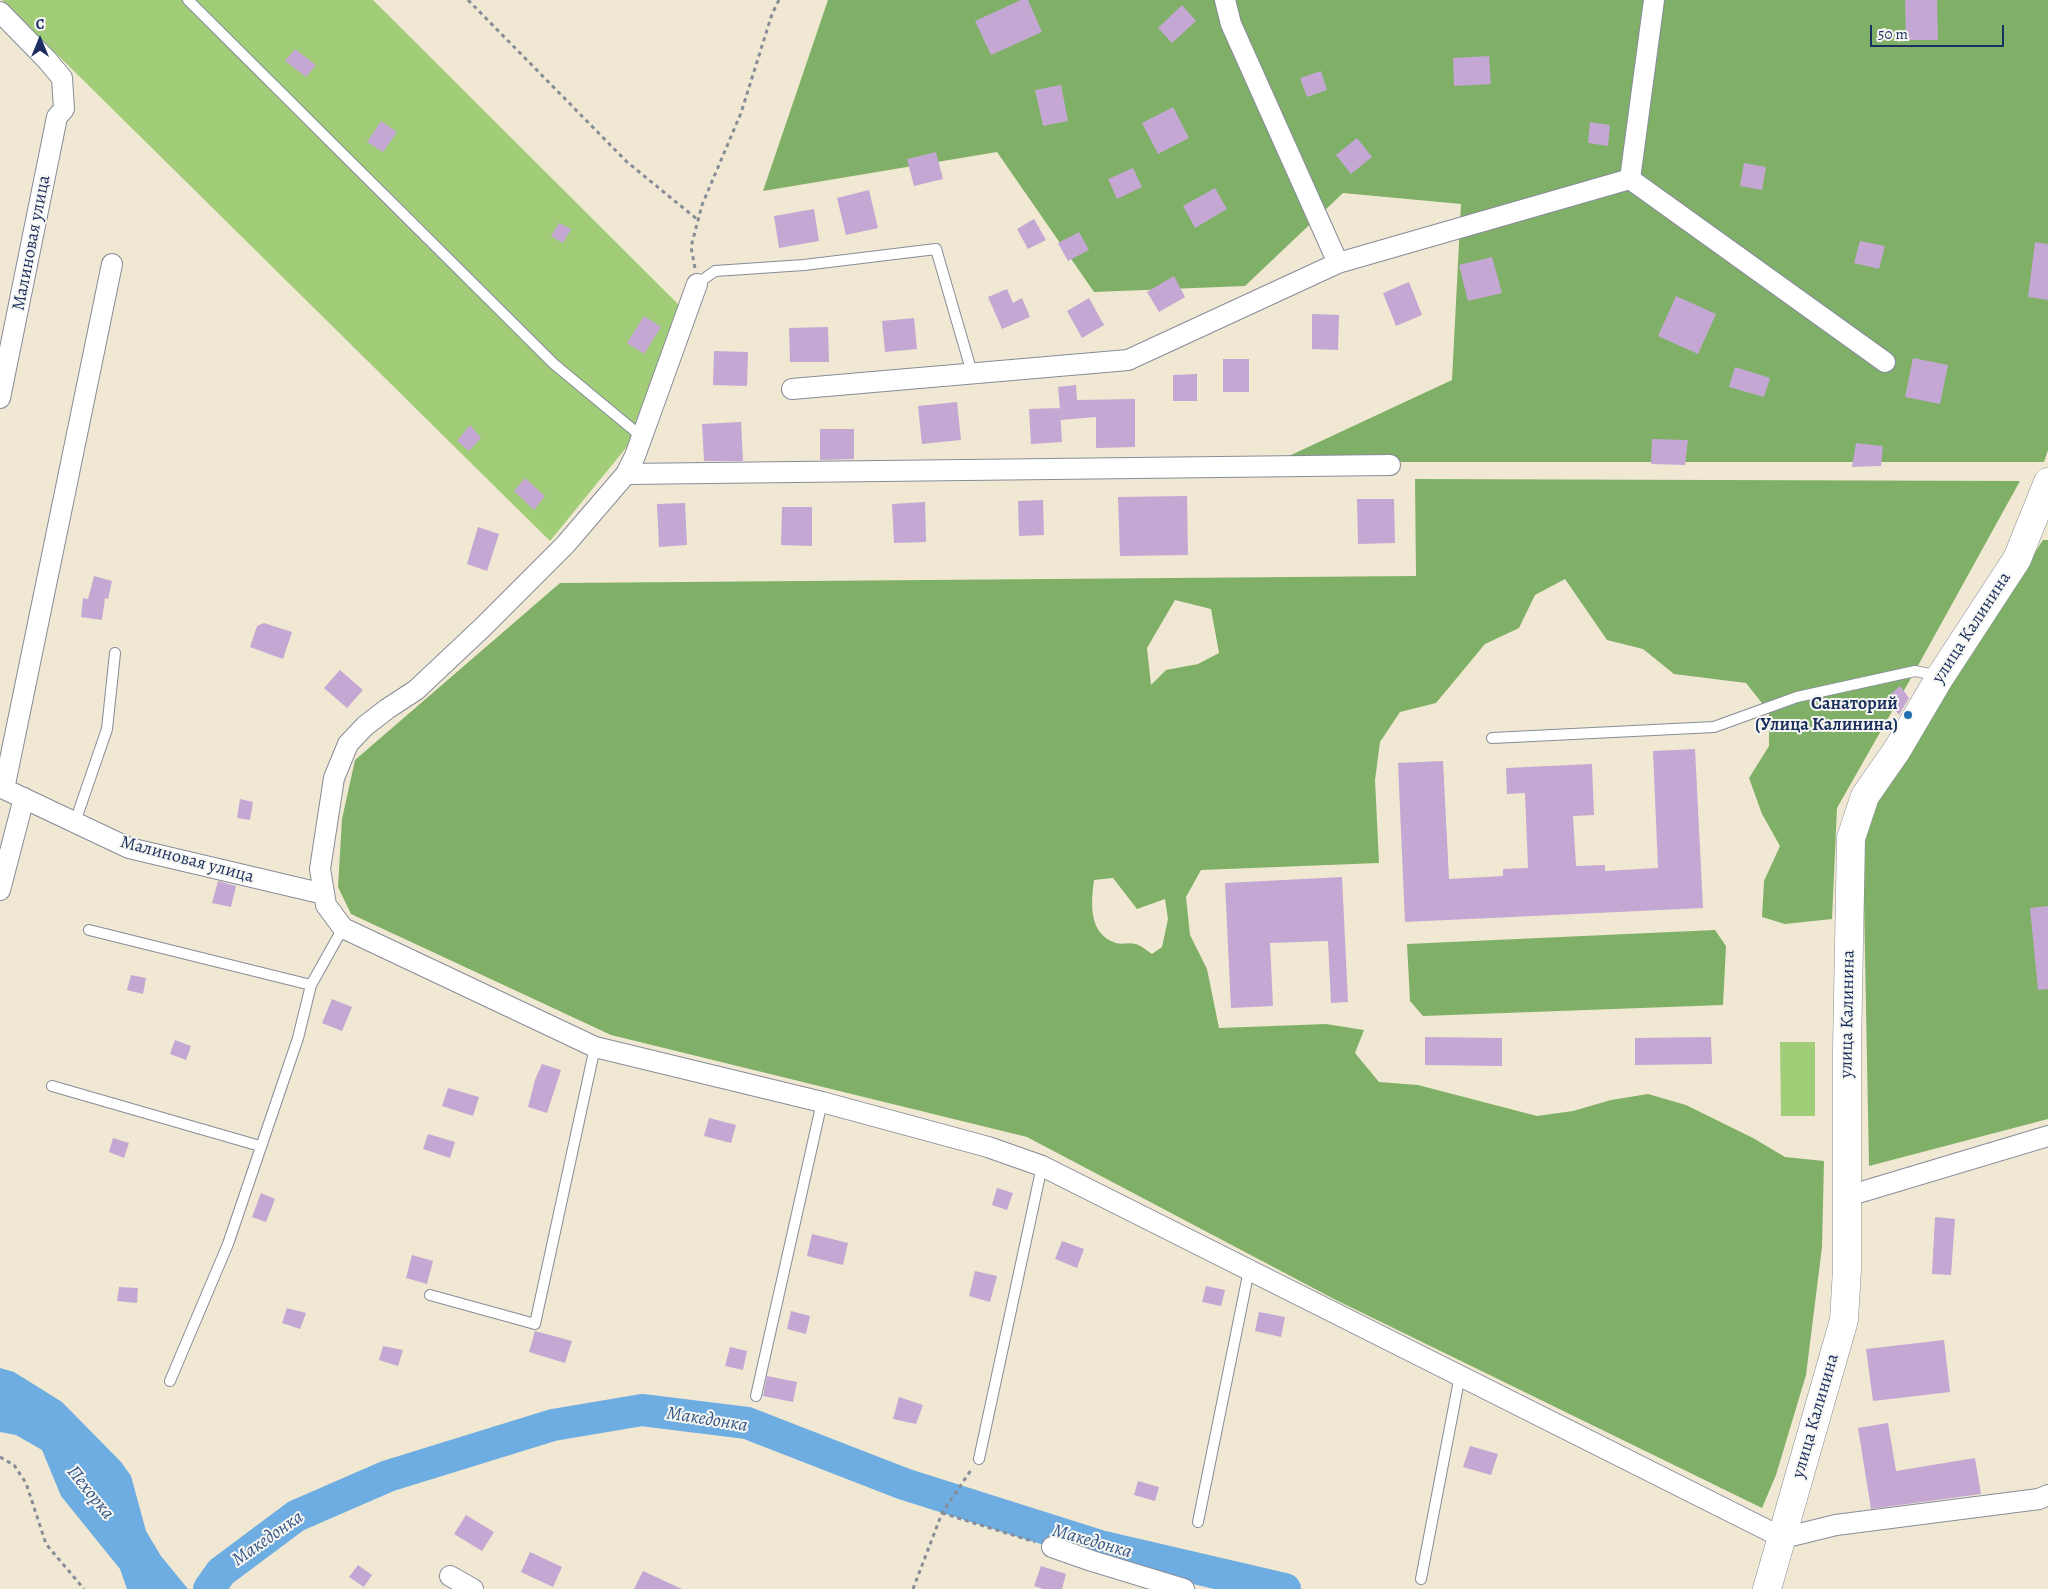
<!DOCTYPE html>
<html>
<head>
<meta charset="utf-8">
<style>
	body { margin:0 }
	#map { position:relative; width:2048px; height:1589px; overflow:hidden; background:#f0e8d3; font-family:Alegreya,serif }
	canvas { display:block }
	.north { position:absolute; left:15px; top:15px; width:50px; height:50px; -webkit-text-stroke:4px #f6f6f2; paint-order:stroke; rotate:0deg; font-size:14px; font-weight:700; line-height:20px; text-align:center; color:#1b2f5e }
	.north::after { content:''; display:block; margin:auto; width:18px; height:22px; background:#1b2f5e; clip-path:polygon(50% 0,100% 100%,50% 72%,0 100%) }
	.scale { position:absolute; left:1870px; top:25px; width:134px; height:22px; box-sizing:border-box; border:2px solid #1b2f5e; border-top:0; padding-left:6px; font-size:15px; line-height:18px; white-space:nowrap; color:#1b2f5e; -webkit-text-stroke:4px #f6f6f2; paint-order:stroke }
</style>
</head>
<body>
<div id="map">
<canvas width="2048" height="1589"></canvas>
<div class="north">С</div>
<div class="scale">50 m</div>
</div>
<script>
const c = document.querySelector('canvas').getContext('2d');
c.lineJoin = 'round';
function fill(path, color) {
  c.fillStyle = color;
  c.fill(path, 'evenodd');
}
function strokePath(path, color, width, dash) {
  c.strokeStyle = color;
  c.lineWidth = width;
  c.lineCap = dash ? 'butt' : 'round';
  c.setLineDash(dash || []);
  c.stroke(path);
}
function write(font, color, halo, rows, align = 'center') {
  c.font = font + ' Alegreya,serif';
  c.lineWidth = 4;
  c.setLineDash([]);
  c.textBaseline = 'middle';
  c.strokeStyle = halo;
  c.fillStyle = color;
  for (const [text, x, y, turn = 0] of rows) {
    c.save();
    c.translate(x, y);
    c.rotate((+turn || 0) * Math.PI / 180);
    c.textAlign = isNaN(turn) ? turn : align;
    if (halo) c.strokeText(text, 0, 0);
    c.fillText(text, 0, 0);
    c.restore();
  }
}
fill(new Path2D(`
	M2,0h371l306,305 -36,122 -93,114z
	M1780,1042h35v74h-34z`), '#a1cc78');
fill(new Path2D(`
	M828,0h1220v450l-4,12h-768l176,-82 9,-176 -118,-11 -98,93 -151,6 -97,-140 -234,39z
	M1415,479l605,2 -105,190 -78,137 -5,111 -47,5 -23,-7 2,-36 16,-35 -18,-32 -13,-36 20,-32v-34l-23,-29 -72,-9 -31,-25 -36,-9 -42,-61 -30,16 -16,33 -34,16 -49,59 -36,9 -20,30 -5,38 4,83 -178,7 -15,27 4,38 17,34 12,59 107,-4 38,6 -9,23 24,29 39,3 119,31 36,-5 38,-11 37,-6 38,11 67,33 32,19 39,4 -2,86 -16,128 -30,100 -14,33 -428,-209 -307,-162 -416,-102 -260,-121 -13,-27 4,-68 13,-59 205,-177 856,-7zM1175,600l36,9 8,44 -21,11 -32,6 -15,15 -4,-37zM1113,878l24,31 28,-10 3,20 -6,28 -10,7c-5,-3 -11,-9 -17,-10 -6,-2 -13,1 -19,-1 -28,-9 -25,-40 -22,-63z
	M2043,540h5v579l-179,47 -6,-317 8,-44z
	M1715,930l11,16 -3,59 -300,11 -13,-15 -3,-57z`), '#80b068');
fill(new Path2D(`
	M0,1368l14,4 48,30 59,60 10,14 15,55 15,25 27,33h-61l-7,-20 -59,-73 -19,-46 -26,-15 -16,-3z`), '#6eade1');
strokePath(new Path2D(`
	M209,1589l12,-17 75,-56 92,-40 165,-51 89,-15 105,13 157,61 196,62 185,43`), '#6eade1', 32);
fill(new Path2D(`
	M1021,0h7l14,32 -51,23 -16,-34z
	M1905,0h32l1,40h-32z
	M1182,5l14,16 -24,22 -14,-15z
	M295,49l21,16 -10,12 -21,-16z
	M1489,56l2,28 -37,2 -1,-28z
	M1321,71l6,19 -20,7 -7,-19z
	M1061,85l7,36 -25,5 -8,-36z
	M1173,107l16,31 -31,16 -16,-31z
	M381,121l16,11 -14,20 -16,-10z
	M1590,122l20,3 -2,21 -20,-3z
	M1357,138l15,19 -21,17 -15,-19z
	M936,152l7,27 -29,7 -7,-27z
	M1744,163l22,4 -4,23 -22,-4z
	M1133,168l9,19 -25,12 -9,-20z
	M1215,188l12,21 -32,19 -12,-22z
	M869,190l9,38 -32,7 -9,-37z
	M814,209l5,32 -40,7 -5,-32z
	M1034,219l12,21 -18,9 -11,-20z
	M559,223l12,6 -8,14 -12,-7z
	M1079,232l10,18 -21,11 -10,-18z
	M1860,241l25,5 -6,23 -25,-6z
	M2035,242l13,2v56l-20,-3z
	M1492,257l10,36 -34,8 -9,-36z
	M1174,276l11,21 -26,15 -12,-20z
	M1409,282l13,33 -26,11 -13,-33z
	M1007,289l6,14 9,-5 8,19 -28,12 -14,-32z
	M1676,296l40,18 -18,40 -40,-18z
	M1089,298l15,27 -22,13 -15,-27z
	M1312,314l27,1 -1,35 -26,-1z
	M644,316l17,11 -17,27 -17,-11z
	M914,318l3,31 -32,3 -3,-31z
	M828,327l1,35h-39l-1,-34z
	M714,351l34,1 -1,34 -34,-1z
	M1913,358l35,7 -8,39 -35,-7z
	M1223,359h26v33h-26z
	M1735,367l35,11 -6,19 -35,-10z
	M1197,374v27h-24v-26z
	M1076,385l1,15 58,-1v48l-39,1v-31l-35,3 -3,-33z
	M957,402l4,38 -39,4 -4,-38z
	M1060,408l2,34 -31,2 -2,-35z
	M741,422l2,39h-39l-2,-37z
	M470,425l11,13 -12,13 -12,-10z
	M820,429h34v30l-34,1z
	M1652,439l36,1 -3,25 -34,-1z
	M1856,443l27,3 -2,20 -29,1z
	M525,478l20,18 -11,14 -20,-19z
	M1187,496l1,59 -68,1 -2,-59z
	M1357,499h37l1,44 -37,1z
	M1043,500l1,35 -25,1 -1,-35z
	M925,502l1,40 -32,1 -2,-39z
	M685,503l2,42 -28,2 -2,-43z
	M782,507h30v39l-31,-1z
	M478,527l21,7 -12,37 -20,-7z
	M94,576l18,5 -4,18 -3,-1 -3,22 -21,-3 2,-19 5,1z
	M264,623l28,9 -9,27 -33,-12 7,-21z
	M340,670l23,20 -16,18 -23,-20z
	M1900,686l9,12 -10,17 -13,-17z
	M1695,749l8,159 -298,14 -7,-159 45,-2 6,118 54,-3v-7l25,-1 -3,-75 -18,1 -1,-26 86,-4 2,51 -21,1 3,50 29,-1v6l53,-3 -5,-117z
	M240,799l13,3 -3,18 -13,-2z
	M1342,877l6,125 -17,1 -3,-62 -58,2 3,63 -42,2 -6,-125z
	M218,881l18,5 -5,21 -19,-4z
	M2048,906v83l-10,1 -8,-82z
	M131,975l15,3 -3,16 -16,-4z
	M332,999l20,8 -10,24 -20,-8z
	M1425,1037l77,1v28l-77,-1z
	M1711,1037l1,27 -77,1v-27z
	M175,1040l16,6 -5,14 -16,-6z
	M542,1064l19,6 -14,43 -19,-6 7,-27z
	M448,1088l31,9 -6,19 -31,-10z
	M709,1118l27,7 -5,18 -27,-7z
	M428,1134l27,8 -5,16 -27,-9z
	M113,1138l16,5 -5,15 -15,-6z
	M997,1188l16,5 -6,17 -15,-5z
	M261,1193l14,6 -9,23 -14,-5z
	M1935,1217l20,2 -4,56 -19,-1z
	M812,1234l36,9 -5,22 -36,-9z
	M1062,1241l22,8 -7,19 -22,-9z
	M412,1255l21,6 -6,23 -21,-6z
	M975,1271l22,5 -7,26 -21,-6z
	M1206,1286l19,4 -4,16 -19,-4z
	M119,1287l19,1 -1,15 -20,-2z
	M287,1308l19,5 -6,16 -18,-6z
	M791,1311l19,5 -4,18 -19,-5z
	M1259,1312l26,5 -4,20 -26,-6z
	M535,1331l37,10 -7,22 -36,-11z
	M1944,1340l6,52 -77,9 -7,-52z
	M383,1346l20,4 -5,16 -19,-6z
	M730,1347l17,4 -4,19 -18,-4z
	M767,1376l30,6 -4,20 -30,-6z
	M899,1397l24,8 -7,19 -23,-5z
	M1888,1423l8,48 79,-13 6,36 -110,15 -13,-81z
	M1470,1446l28,8 -7,21 -28,-8z
	M1138,1481l21,6 -4,14 -21,-6z
	M466,1515l28,17 -12,19 -28,-17z
	M530,1552l32,15 -9,20 -32,-15z
	M358,1565l14,10 -8,12 -15,-10z
	M1041,1566l25,8 -4,15h-19l-9,-3z
	M643,1571l39,18h-48z`), '#c4a7d3');
const service = new Path2D(`
	M188,0l366,364 88,73
	M697,284l18,-13 89,-6 132,-16 36,124
	M1492,738l222,-11 83,-30 118,-26 24,5
	M75,822l32,-93 8,-76
	M89,930l222,55
	M52,1086l208,60
	M430,1295l105,29 60,-277
	M170,1381l58,-137 70,-206 13,-53 32,-57
	M756,1396l66,-294
	M979,1459l63,-293
	M1198,1522l51,-252
	M1421,1579l39,-204`);
const minor = new Path2D(`
	M1225,0l6,24 107,239
	M0,12l47,48 15,18 2,31 -7,8 -57,281
	M1630,179l255,183
	M1630,179l24,-179
	M697,284l-62,172 -9,18 -61,71 -82,82 -67,63 -29,19 -22,17 -17,18 -14,34 -14,91 6,36 17,23 252,119 227,55 166,45 54,19 741,372 53,-13 203,-26 9,-4
	M792,389l336,-29 210,-97 292,-84
	M626,474l764,-9
	M0,787l129,61 195,46
	M4,789l108,-525
	M0,890l24,-92
	M1848,1196l200,-60
	M1052,1547l40,14 92,28
	M450,1576l23,13`);
const secondary = new Path2D(`
	M1767,1589l77,-269 3,-51v-219l4,-212 14,-42 32,-46 43,-73 77,-118 31,-77`);
strokePath(service, '#868c98', 12);
strokePath(minor, '#868c98', 22);
strokePath(secondary, '#868c98', 29);
strokePath(new Path2D(`
	M468,0l159,162 71,58
	M695,268l-4,-21 11,-42 39,-92 31,-99 7,-14
	M0,1457l14,8 12,18 20,61 38,45
	M942,1513l93,29
	M913,1589l29,-76 29,-43`), '#868c98', 3, [4, 4]);
strokePath(service, '#fff', 10);
strokePath(minor, '#fff', 20);
strokePath(secondary, '#fff', 28);
for (const [x, y, r, color] of [
	[1908,715,5,"#1f6fb2"]
]) {
  const dot = new Path2D();
  dot.arc(x, y, r, 0, 2 * Math.PI);
  c.fillStyle = color;
  c.fill(dot);
  strokePath(dot, '#f6f6f2', 2);
}
write('18px', '#1b2f5e', '#f6f6f2', [
	["Малиновая улица",32,243,-79],
	["улица Калинина",1972,628,-57],
	["Малиновая улица",187,860,15],
	["улица Калинина",1848,1014,-89],
	["улица Калинина",1816,1416,-74]
]);
write('bold 18px', '#1b2f5e', '#f6f6f2', [
	["Санаторий",1898,705],
	["(Улица Калинина)",1898,726]
], 'right');
write('italic 19px', '#345585', '#f6f6f2', [
	["Македонка",707,1420,9],
	["Пехорка",90,1493,51],
	["Македонка",268,1539,-35],
	["Македонка",1092,1542,16]
]);
</script>
</body>
</html>
